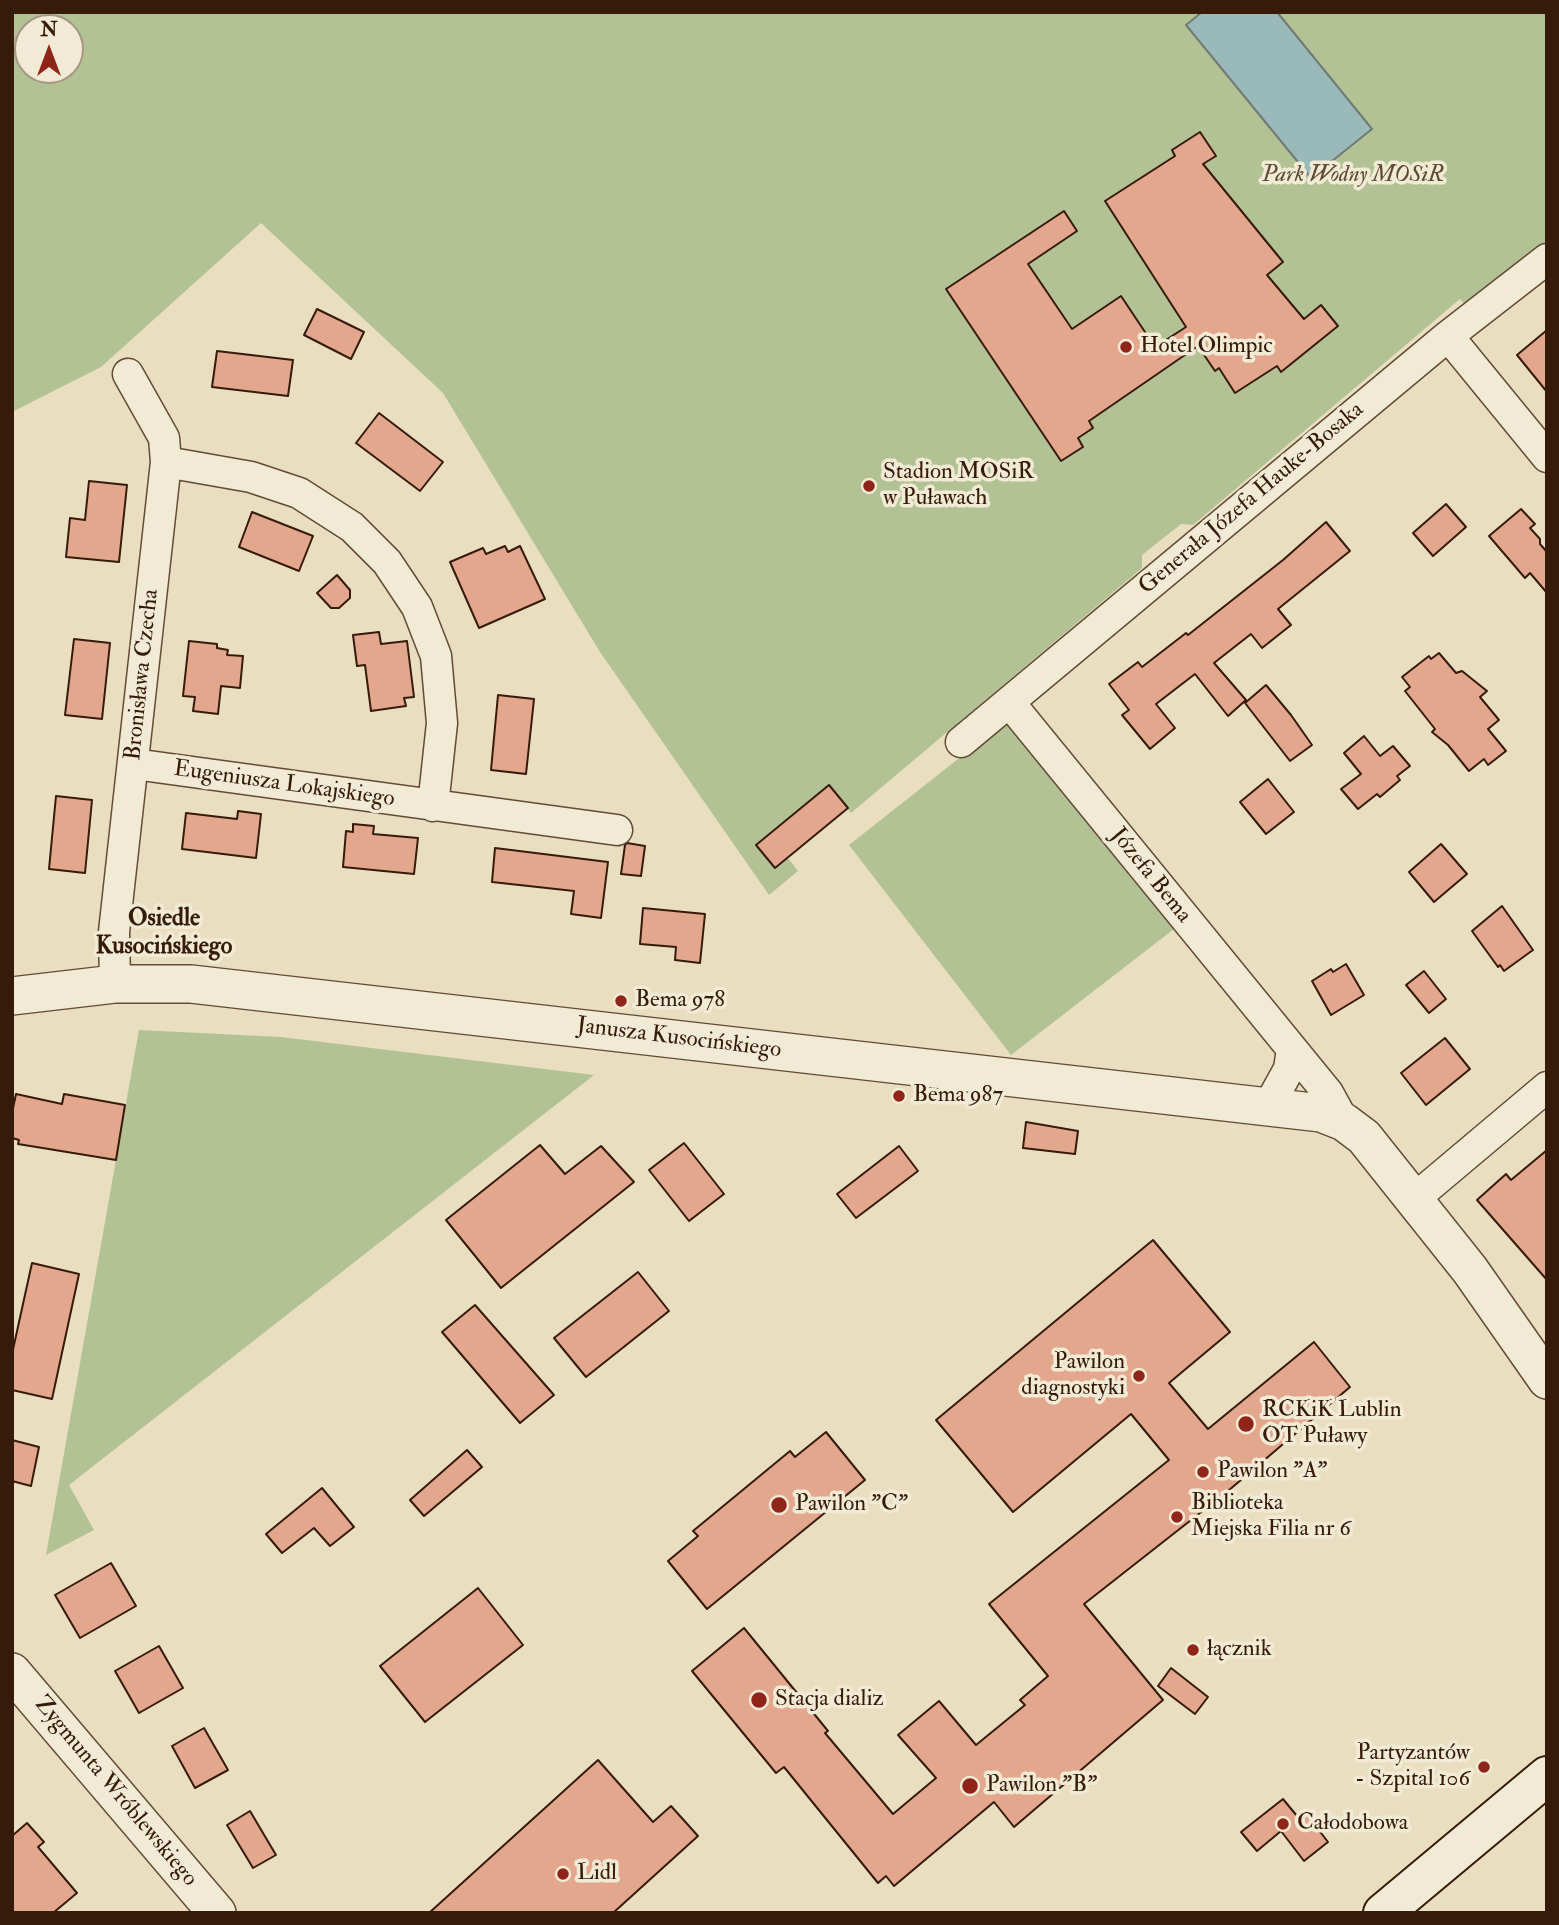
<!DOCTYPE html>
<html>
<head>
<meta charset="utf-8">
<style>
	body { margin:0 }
	#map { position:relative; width:1559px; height:1925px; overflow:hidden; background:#e9debf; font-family:"IM FELL Double Pica",serif }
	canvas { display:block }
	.frame { position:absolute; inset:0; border:14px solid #361a0a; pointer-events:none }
	.north { position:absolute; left:14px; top:14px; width:70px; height:70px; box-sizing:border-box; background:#f1ead5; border:2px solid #a69784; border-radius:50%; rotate:0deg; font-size:19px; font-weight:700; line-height:28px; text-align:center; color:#361a0a }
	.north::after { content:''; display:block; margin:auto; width:24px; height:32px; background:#8f2418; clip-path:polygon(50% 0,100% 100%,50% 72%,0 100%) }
</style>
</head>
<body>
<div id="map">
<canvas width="1559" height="1925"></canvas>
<div class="frame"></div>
<div class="north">N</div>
</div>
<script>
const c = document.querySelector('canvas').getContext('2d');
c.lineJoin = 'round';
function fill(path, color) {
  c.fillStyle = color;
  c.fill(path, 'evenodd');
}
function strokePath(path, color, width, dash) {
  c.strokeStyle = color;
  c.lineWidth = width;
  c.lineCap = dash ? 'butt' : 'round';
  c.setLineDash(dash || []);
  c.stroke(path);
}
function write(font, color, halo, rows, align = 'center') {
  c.font = font + ' "IM FELL Double Pica",serif';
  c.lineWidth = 7;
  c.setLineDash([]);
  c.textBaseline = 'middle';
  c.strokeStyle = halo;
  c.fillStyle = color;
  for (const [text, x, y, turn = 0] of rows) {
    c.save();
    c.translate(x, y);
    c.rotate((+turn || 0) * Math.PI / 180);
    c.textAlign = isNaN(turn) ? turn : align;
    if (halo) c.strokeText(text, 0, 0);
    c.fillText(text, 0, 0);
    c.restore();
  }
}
fill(new Path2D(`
	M12,12h1535v229l-80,66 -7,-8 -267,226 -12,-1 -39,31v13l-291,245 -4,-5 -59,50 10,13 -29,24 -169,-243 -157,-259 -182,-170 -160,144 -89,45zM28,28h42v42h-42z
	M1005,722l169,207 -163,126 -162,-210z
	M139,1030l142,7 313,38 -525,410 25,45 -48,25z`), '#b3c295');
const water = new Path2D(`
	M1202,12h75l95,117 -61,49 -125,-153z`);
fill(water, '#9ababa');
strokePath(water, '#727a74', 2);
const building = new Path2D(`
	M1200,132l16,24 -13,8 80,98 -16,13 37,44 17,-14 17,21 -57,46 -4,-6 -42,27 -16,-25 -4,3 -17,-25 -109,75 4,7 -15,10 5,9 -22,14 -115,-172 118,-78 13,20 -49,33 44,65 49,-33 34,51 31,-20 -81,-126 70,-45 -3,-6z
	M317,309l47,23 -13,27 -47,-24z
	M1547,330v62l-30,-37z
	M217,351l76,9 -5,36 -76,-9z
	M379,413l64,49 -23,29 -64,-48z
	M89,481l38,4 -8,77 -53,-5 4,-39 15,2z
	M1446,504l20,23 -33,29 -20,-23z
	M1521,509l14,15 -5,4 10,11v5l7,8v41l-17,-20 -5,5 -36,-42z
	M252,512l61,24 -14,35 -60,-24z
	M1326,522l24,29 -72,58 13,16 -29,23 -11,-14 -37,29 32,37 -18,16 -33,-42 -39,30 19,24 -25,21 -28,-34 7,-5 -20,-26 29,-22 4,5 44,-34 2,2 95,-75z
	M505,546l3,6 12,-6 25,53 -66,29 -29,-66 33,-14 3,6z
	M337,575l13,15v8l-11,10h-8l-14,-15z
	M379,632l2,12 26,-3 7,56 -10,1 2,8 -35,5 -6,-46 -8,1 -4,-31z
	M74,639l36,4 -8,76 -37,-4z
	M189,641l28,3v4l11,2 -1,5 16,1 -3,32 -19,-2 -3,28 -25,-3 2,-14 -12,-1z
	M1439,653l17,20 6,-2 25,20 -7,6 19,23 -11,9 18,22 -18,14 -4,-6 -15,12 -21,-26 -16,-13 3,-3 -30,-38 5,-4 -8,-10 27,-21 2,3z
	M1266,685l25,30 21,30 -22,16 -45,-58z
	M498,695l36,4 -8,75 -35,-4z
	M1364,736l16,20 13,-10 17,20 -13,10 3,4 -20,17 -3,-3 -19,15 -17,-20 20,-15 -17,-21z
	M1268,779l26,33 -28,22 -26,-32z
	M829,785l19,23 -73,60 -19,-23z
	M56,796l36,4 -7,73 -36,-4z
	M238,811l23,3 -5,44 -74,-9 4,-36 51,6z
	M353,824l21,2 -1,8 45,4 -4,36 -71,-7 3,-36 7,1z
	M627,843l18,3 -4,30 -20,-2 4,-29z
	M1441,844l26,30 -33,28 -25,-30z
	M495,848l113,14 -7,56 -30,-4 3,-23 -82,-9z
	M1502,906l31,44 -29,21 -4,-6 -2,2 -26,-36z
	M643,908l62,6 -5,49 -25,-3 1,-13 -36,-3z
	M1346,964l18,31 -33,20 -19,-34 19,-12 2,3z
	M1424,971l22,28 -17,14 -23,-28z
	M1445,1038l25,31 -44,36 -25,-32z
	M16,1094l46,10 2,-10 61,11 -9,55 -98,-16 1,-4 -7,-2v-25z
	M1026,1122l52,9 -3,23 -52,-6z
	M684,1143l40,51 -35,27 -40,-51z
	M540,1145l25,29 36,-28 33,36 -133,106 -55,-68z
	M899,1146l19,25 -62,47 -19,-24z
	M1547,1150v130l-70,-80 29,-26 5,6z
	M1153,1240l77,92 -61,51 39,46 106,-87 36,45 -122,104 -144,113 79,96 -149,127 -20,-25 -100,84 -8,-10 -8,7 -94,-116 -8,6 -84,-102 52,-43 84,103 -3,2 68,81 43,-36 -38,-43 41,-34 37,44 49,-40 -5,-5 28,-24 -59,-72 180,-144 -38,-46 -118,98 -77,-92z
	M32,1263l47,11 -27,125 -40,-9v-36z
	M638,1272l31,39 -83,66 -32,-39z
	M475,1305l79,90 -34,28 -78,-91z
	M826,1432l39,48 -158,129 -39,-48 30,-25 -5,-5 97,-80 5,6z
	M12,1440l27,7 -8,39 -19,-5z
	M467,1450l15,17 -58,49 -14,-16z
	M322,1488l32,39 -24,19 -16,-18 -32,25 -16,-19z
	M111,1563l25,43 -56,32 -25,-43z
	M478,1588l45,57 -98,77 -45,-56z
	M159,1646l24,42 -44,25 -24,-42z
	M1171,1668l37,29 -13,17 -37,-28z
	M204,1728l24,42 -33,18 -23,-42z
	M598,1760l55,62 18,-16 27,30 -85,77h-184z
	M1283,1799l14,17 7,-5 24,31 -24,19 -23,-30 -24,20 -16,-19z
	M250,1811l26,44 -23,13 -26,-43z
	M27,1823l17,19 -6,5 39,46 -24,20h-41v-77z`);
fill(building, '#e3a78e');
strokePath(building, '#361a0a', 2);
const minor = new Path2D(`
	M1448,336l99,121
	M166,462l85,15 48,16 53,34 35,35 30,45 19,49 6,67 -9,83
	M1009,702l319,391 16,29
	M961,742l487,-406 99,-77
	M134,764l483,66
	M115,984l-1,-52 52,-470 -2,-24 -36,-64
	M1268,1107l21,-38 3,-20
	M1414,1199l133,-112`);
const tertiary = new Path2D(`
	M12,996l103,-12h76l1130,129 23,9 20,15 106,133 77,110
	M12,1672l205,241`);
const secondary = new Path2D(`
	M1383,1913l164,-137`);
strokePath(minor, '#634b37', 33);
strokePath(tertiary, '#634b37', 40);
strokePath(secondary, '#361a0a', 42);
strokePath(minor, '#f1ead5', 30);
strokePath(tertiary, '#f1ead5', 37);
strokePath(secondary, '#f1ead5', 38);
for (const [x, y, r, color] of [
	[1126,347,7,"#8f2418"],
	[869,486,7,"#8f2418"],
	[621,1001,7,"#8f2418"],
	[899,1096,7,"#8f2418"],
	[1139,1376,7,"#8f2418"],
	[1246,1424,9,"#8f2418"],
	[1203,1472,7,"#8f2418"],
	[779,1505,9,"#8f2418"],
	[1177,1517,7,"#8f2418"],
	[1193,1650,7,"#8f2418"],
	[759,1700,9,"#8f2418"],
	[1484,1767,7,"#8f2418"],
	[970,1786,9,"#8f2418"],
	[1283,1824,7,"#8f2418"],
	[563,1874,7,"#8f2418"]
]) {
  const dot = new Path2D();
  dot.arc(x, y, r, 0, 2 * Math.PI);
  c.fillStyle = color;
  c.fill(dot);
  strokePath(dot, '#f1ead5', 2.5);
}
write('italic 23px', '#5c4c34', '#f1ead5', [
	["Park Wodny MOSiR",1353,176]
]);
write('23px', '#361a0a', '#f1ead5', [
	["Hotel Olimpic",1140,347],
	["Stadion MOSiR",883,473],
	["w Puławach",883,499],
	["Bema 978",635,1001],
	["Bema 987",913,1096],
	["Pawilon",1125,1363,"right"],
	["diagnostyki",1125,1389,"right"],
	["RCKiK Lublin",1262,1411],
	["OT Puławy",1262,1437],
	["Pawilon \"A\"",1217,1472],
	["Biblioteka",1191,1504],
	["Miejska Filia nr 6",1191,1530],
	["Pawilon \"C\"",795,1505],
	["łącznik",1207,1650],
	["Stacja dializ",775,1700],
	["Partyzantów",1470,1754,"right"],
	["- Szpital 106",1470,1780,"right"],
	["Pawilon \"B\"",986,1786],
	["Całodobowa",1297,1824],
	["Lidl",577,1874]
], 'left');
write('23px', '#361a0a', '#f1ead5', [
	["Generała Józefa Hauke-Bosaka",1252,499,-40],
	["Bronisława Czecha",143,675,-84],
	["Eugeniusza Lokajskiego",284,785,8],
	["Józefa Bema",1150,876,51],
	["Janusza Kusocińskiego",679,1039,7],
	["Zygmunta Wróblewskiego",115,1792,50]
]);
write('bold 24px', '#361a0a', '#f1ead5', [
	["Osiedle",164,920],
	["Kusocińskiego",164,948]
]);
</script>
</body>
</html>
